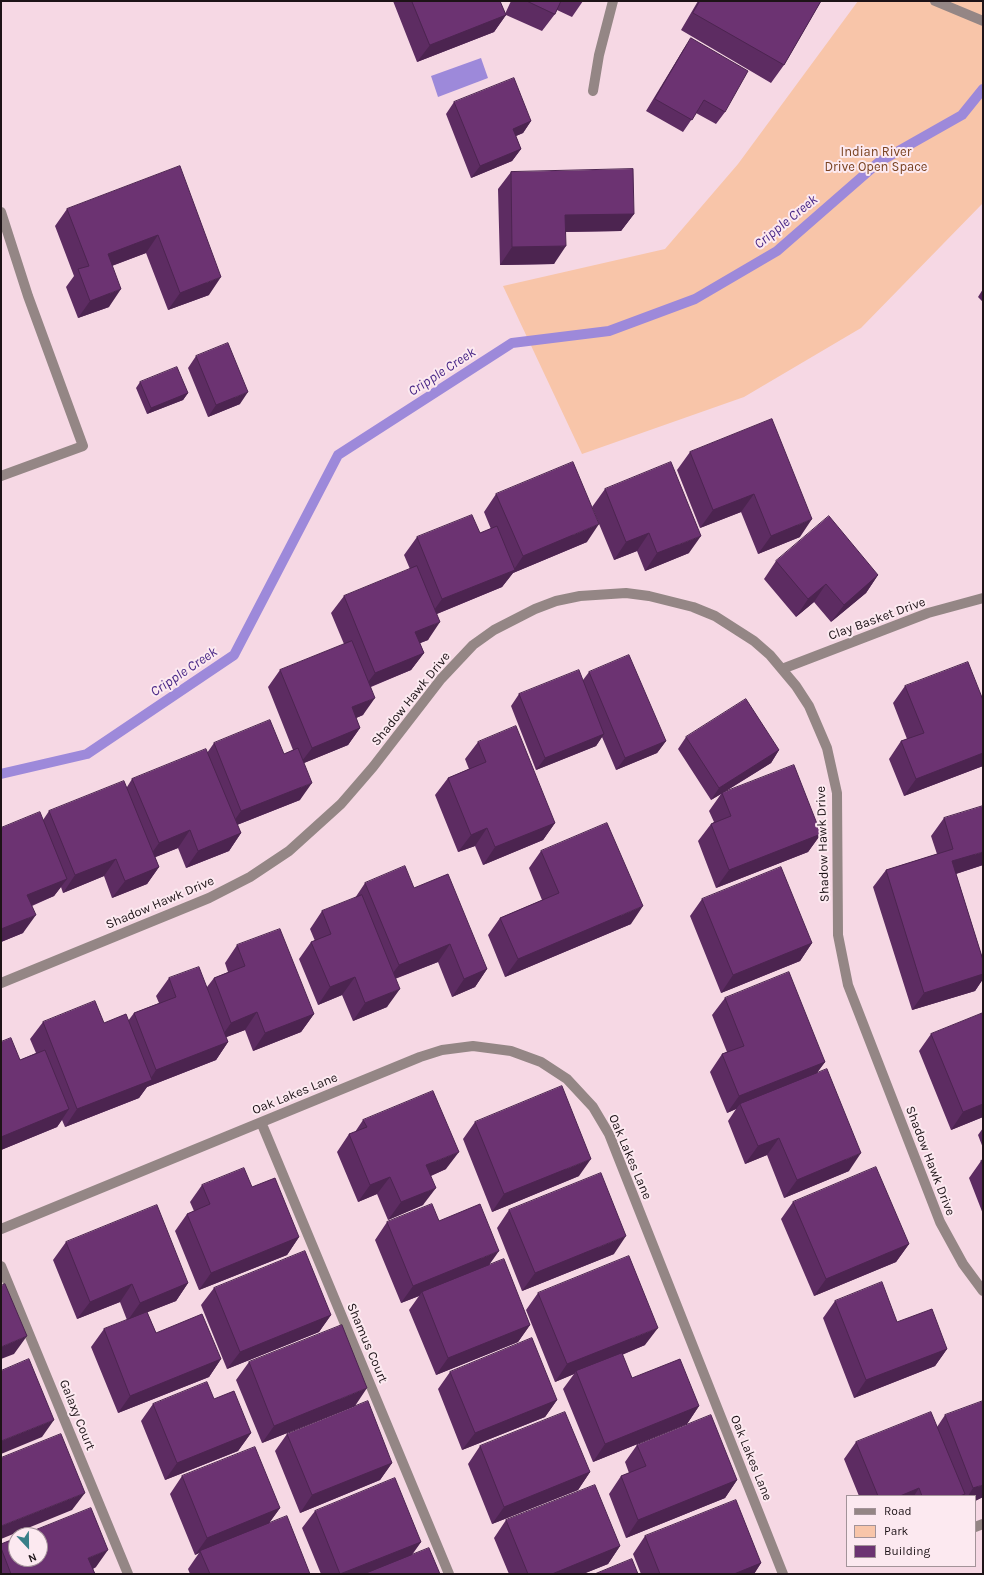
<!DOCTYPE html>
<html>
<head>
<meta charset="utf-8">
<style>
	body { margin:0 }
	#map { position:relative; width:984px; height:1575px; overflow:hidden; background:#f6d8e4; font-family:Karla,sans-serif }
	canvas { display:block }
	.frame { position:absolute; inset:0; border:2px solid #1d1317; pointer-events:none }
	.legend { position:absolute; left:846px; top:1495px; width:130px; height:72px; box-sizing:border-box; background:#fce9f0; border:1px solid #a39399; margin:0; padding:5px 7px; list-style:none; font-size:12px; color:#1d1317 }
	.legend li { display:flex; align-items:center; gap:8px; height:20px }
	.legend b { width:20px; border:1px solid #a39399 }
	.north { position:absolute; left:8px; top:1527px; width:40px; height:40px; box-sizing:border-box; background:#fce9f0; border:1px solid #a39399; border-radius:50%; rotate:158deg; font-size:11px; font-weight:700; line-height:16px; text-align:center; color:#1d1317 }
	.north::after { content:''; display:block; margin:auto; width:14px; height:18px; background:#387f88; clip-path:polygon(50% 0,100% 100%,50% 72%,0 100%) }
</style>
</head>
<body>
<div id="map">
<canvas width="984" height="1575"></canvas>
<div class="frame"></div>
<ul class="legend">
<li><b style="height:5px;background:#948685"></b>Road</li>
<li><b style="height:11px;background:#f8c5a9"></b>Park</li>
<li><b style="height:11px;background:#6c3372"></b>Building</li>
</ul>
<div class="north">N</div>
</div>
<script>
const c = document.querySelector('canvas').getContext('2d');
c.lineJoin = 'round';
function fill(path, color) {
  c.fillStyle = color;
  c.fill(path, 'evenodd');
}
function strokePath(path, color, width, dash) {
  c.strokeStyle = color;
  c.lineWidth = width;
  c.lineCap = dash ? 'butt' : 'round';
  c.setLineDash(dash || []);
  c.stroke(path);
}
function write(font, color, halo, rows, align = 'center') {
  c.font = font + ' Karla,sans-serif';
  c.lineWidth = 4;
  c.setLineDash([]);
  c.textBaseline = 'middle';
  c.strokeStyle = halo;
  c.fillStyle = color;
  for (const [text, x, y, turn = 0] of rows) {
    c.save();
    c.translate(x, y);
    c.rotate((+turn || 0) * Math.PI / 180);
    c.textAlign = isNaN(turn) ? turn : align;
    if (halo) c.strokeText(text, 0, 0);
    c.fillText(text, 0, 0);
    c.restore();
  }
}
fill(new Path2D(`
	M858,1h125v202l-122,125 -117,69 -162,57 -79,-168 162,-37 73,-85z`), '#f8c5a9');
fill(new Path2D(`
	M481,58l7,20 -50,19 -7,-21z`), '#9d89da');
strokePath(new Path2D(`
	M1,774l86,-20 147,-99 104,-200 174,-112 97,-12 86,-32 82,-48 102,-89 83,-47 21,-26`), '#9d89da', 10);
strokePath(new Path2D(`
	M935,1l48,20
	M593,91l6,-36 14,-54
	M1,212l27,84 55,150 -82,30
	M782,669l146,-56 55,-15
	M1,983l208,-85 41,-21 39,-26 52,-47 32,-37 68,-88 32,-34 21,-15 41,-21 21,-8 24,-5 46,-3 23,3 44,11 22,9 39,25 16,14 26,31 13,20 18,42 10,45 1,142 10,50 92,237 23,42 20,27
	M261,1122l188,452
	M1,1229l419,-172 22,-7 31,-4 38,5 30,11 26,17 26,28 16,27 174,440
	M1,1266l127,308
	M975,1527l8,-3`), '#948685', 10);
fill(new Path2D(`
	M393,1h107l5,13 6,-13h72l-11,16 -15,-7 -2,4 -13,17 -36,-16 -12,17 -77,30z
	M698,1h123l-37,64 -13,18 -90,-53z
	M691,38l34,74 -9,12 -20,-11 -13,19 -37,-21 37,-61z
	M454,102l77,19 -8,12 -7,3 5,13 -9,12 -41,17 -25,-64z
	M180,166l29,129 -41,15 -22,-57 -34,13 -3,41 -31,11 -12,-31 8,-11 -19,-50 12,-17z
	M511,172l123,42 -13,17 -55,1 -12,32 -54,1 -2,-76z
	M983,289v13l-5,-5z
	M196,356l44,48 -32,13 -20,-49z
	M140,382l48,11 -5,7 -36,14 -11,-26z
	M772,419l28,118 -42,17 -17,-42 -41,16 -23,-58 13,-18z
	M605,489l84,64 -44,18 -8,-20 -23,9 -22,-53z
	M496,494l91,48 -74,31 -11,14 -65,27 -9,26 -8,3 4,10 -13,17 -40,17 -8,28 -7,3 4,10 -12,17 -44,18 -4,37 -63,25 4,8 -12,18 -43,17 -8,-20 -23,9 4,10 -12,17 -35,14 -8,-22 -41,17 -2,-6 -7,9 -22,10 -9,27 -22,9v-114l42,-8 6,-9 78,-24 5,-8 75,-26 7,-10 70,11 9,-4 -25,-63 12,-17 64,-26 -13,-31 13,-17 66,-27 -6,-14 13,-18 63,-4 11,-4 -7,-17z
	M776,561l102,14 -12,18 -35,29 -17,-20 -18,15 -32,-38z
	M589,672l77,69 -9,12 -41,17 -14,-33 -6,9 -60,24 -25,-64 8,-12 64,-14z
	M905,686l78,14v66l-79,30 -15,-37 12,-18 6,-2 -14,-36z
	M686,737l93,13 -8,13 -48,30 98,41 -13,18 -92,36 -18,-47 13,-17 3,-2 -5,-11 12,-17 -10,6 -33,-51z
	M478,742l77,81 -12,17 -60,25 -8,-19 -17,6 -23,-57 13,-17 21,-9 -4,-10z
	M944,818l39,47 -27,9 27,86v19l-8,12 -63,19 -39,-123 13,-17 51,-16 -6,-18z
	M541,851l90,73 -126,53 -17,-42 12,-17 42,-18 -13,-32z
	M365,883l49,5 73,81 -12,18 -23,10 -14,-35 -43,17 -8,28 -34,14 -11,-26 -24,10 -19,-46 12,-17 4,-1 -5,-12 12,-18 33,-13z
	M702,899l110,44 -12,18 -79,32 -31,-77z
	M237,945l77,69 -13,18 -48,19 -8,-21 -19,7 2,5 -12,18 -69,27 -8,11 -74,29 -3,-7 -5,7 -56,23v-108l19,18 16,-7 -6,-14 13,-17 61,1 24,-2 6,-8 25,-10 -3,-7 13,-18 38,9 7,-9 14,-6 -3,-9z
	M725,998l100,64 -8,11 32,98 -65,27 -17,-43 -22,9 -17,-43 8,-12 -9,4 -17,-41 12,-18 5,-2 -15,-37z
	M983,1013v104l-32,13 -32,-79 12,-17z
	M363,1120l83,49 -15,7 -8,29 -35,15 -11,-26 -19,8 -21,-50 12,-18 6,-2z
	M475,1122l104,54 -87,36 -29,-73z
	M983,1128v20l-5,-13z
	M983,1160v54l-14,-36 12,-17z
	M202,1185l97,52 -12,18 -88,35 -24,-59 12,-17 7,-3 -4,-9z
	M793,1202l116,42 -13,18 -82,34 -33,-77z
	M509,1210l105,44 -92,37 -25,-63z
	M439,1221l50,44 41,60 -12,17 -82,33 -27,-65 10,-14 -18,7 -26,-63 12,-18z
	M66,1242l122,41 -12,18 -29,11 9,21 65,26 -12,18 -91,36 -27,-66 13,-18 23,-9 -7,-18 -43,17 -24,-59z
	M214,1288l117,27 -12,17 -92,37 -26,-64z
	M538,1293l107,52 -23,10 10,23 67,28 -12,18 -94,38 -30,-73 11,-15 -19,8 -29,-72z
	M835,1301l62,21 50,27 -12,17 -81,32 -31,-80z
	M249,1362l106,44 -93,37 -26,-63z
	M450,1372l107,28 -12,17 -83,33 -24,-61z
	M214,1399l37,34 -13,18 -73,29 -24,-59 12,-17z
	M945,1415l38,82 -8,4v-5h-116l-15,-37 12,-17 81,-15z
	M287,1434l105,29 -12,17 -80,33 -25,-62z
	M637,1445l100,35 -12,18 -99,40 -17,-44 12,-18 8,-3 -4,-11z
	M480,1446l110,26 -12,18 -86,34 -24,-60z
	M182,1476l98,32 -11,15 41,51h-120l-2,-5 11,-16 -4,2 -25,-61z
	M315,1511l106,31 -9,13 28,19h-119l-19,-46z
	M506,1520l114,26 -12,18 -25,10h-74l-15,-36z
	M645,1536l116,27 -7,11h-113l-8,-20z
	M1,1544l95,23 -3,2 2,5h-94z`), '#5d2c62');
fill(new Path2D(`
	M506,15l-12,17 -77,30 13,-17z
	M531,121l-8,12 -19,8 9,-12z
	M521,149l-9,12 -41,17 9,-12z
	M634,214l-13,17 -68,1 12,-17z
	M158,235l-12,18 -51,19 13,-18z
	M566,246l-12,18 -54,1 12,-18z
	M221,277l-12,18 -41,15 12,-17z
	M121,289l-12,18 -31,11 12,-17z
	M248,392l-8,12 -32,13 8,-12z
	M188,393l-5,7 -36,14 4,-6z
	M754,494l-13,18 -41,16 13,-18z
	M812,519l-12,18 -42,17 13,-18z
	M599,524l-12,18 -74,31 -11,14 -73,30 13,-18 71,-28 10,-15z
	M649,533l-12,18 -23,9 12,-18z
	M701,536l-12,17 -44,18 12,-18z
	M878,575l-12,18 -35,29 13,-17z
	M826,584l-12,18 -18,15 12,-18z
	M440,622l-12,18 -25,10 12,-18z
	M424,653l-13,17 -49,20 13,-17z
	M375,698l-12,17 -23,10 12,-18z
	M360,728l-12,17 -49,20 13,-17z
	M604,734l-8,12 -60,24 9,-12z
	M666,741l-9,12 -41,17 9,-12z
	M779,750l-8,13 -60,37 8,-12z
	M983,753v13l-79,30 12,-17z
	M312,783l-12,17 -71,28 12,-17z
	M555,823l-12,17 -60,25 12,-18z
	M487,828l-12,18 -17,6 13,-17z
	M190,830l-12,18 -32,13 13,-18z
	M241,833l-12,18 -43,17 12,-17z
	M821,834l-13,18 -92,36 13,-18z
	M983,852v13l-43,14 12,-18z
	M116,859l-12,17 -41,17 12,-18z
	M159,867l-12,17 -35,14 13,-17z
	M67,879l-13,17 -39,16 12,-17z
	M643,906l-12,18 -126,53 13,-18z
	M36,915l-13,18 -22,9v-13z
	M812,943l-12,18 -79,32 12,-18z
	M450,944l-12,18 -52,20 13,-17z
	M487,969l-12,18 -23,10 12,-18z
	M983,974v5l-8,12 -63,19 12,-17z
	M355,977l-13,18 -24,10 12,-18z
	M400,989l-13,18 -34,14 12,-18z
	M257,1012l-12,18 -26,10 12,-17z
	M314,1014l-13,18 -48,19 12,-18z
	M228,1042l-12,18 -69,27 -8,11 -74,29 12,-18 72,-28 7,-11z
	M825,1062l-13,17 -72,25 -4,5 -9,4 12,-17z
	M983,1104v13l-32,13 12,-18z
	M69,1109l-12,18 -56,23v-13z
	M779,1138l-12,17 -22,9 13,-18z
	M459,1152l-13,17 -32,14 12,-18z
	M861,1153l-12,18 -65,27 13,-18z
	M591,1159l-12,17 -87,36 12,-18z
	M390,1177l-13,17 -19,8 12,-17z
	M436,1188l-13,17 -35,15 13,-18z
	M626,1236l-12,18 -92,37 13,-18z
	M299,1237l-12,18 -88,35 12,-17z
	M909,1244l-13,18 -82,34 12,-17z
	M499,1251l-12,17 -65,24 -3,4 -18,7 12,-17z
	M188,1283l-12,18 -48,19 12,-17z
	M132,1284l-12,18 -43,17 13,-17z
	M331,1315l-12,17 -92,37 13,-17z
	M530,1325l-12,17 -82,33 12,-17z
	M658,1328l-13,17 -68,28 -1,-2 -2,3 -19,8 12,-18z
	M27,1336l-13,18 -13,5v-12z
	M947,1349l-12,17 -81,32 12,-18z
	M221,1359l-12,18 -91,36 12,-17z
	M367,1388l-12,18 -93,37 12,-17z
	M557,1400l-12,17 -83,33 13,-17z
	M699,1406l-12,18 -94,38 12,-18z
	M54,1420l-12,17 -41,17v-13z
	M251,1433l-13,18 -73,29 12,-17z
	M392,1463l-12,17 -80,33 12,-18z
	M590,1472l-12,18 -86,34 12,-17z
	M737,1480l-12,18 -99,40 12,-18z
	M983,1485v12l-8,4v-5h-7l5,-8z
	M919,1488l-5,8h-14z
	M85,1493l-13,17 -71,29v-13z
	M280,1508l-13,18 -67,25 -1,2 -4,2 12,-17z
	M421,1542l-13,17 -36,15h-31z
	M620,1546l-12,18 -25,10h-31z
	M108,1550l-12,17 -16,7 8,-16z
	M761,1563l-7,11h-20z`), '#4c2450');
const building = new Path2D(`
	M412,1h88l6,14 -76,30z
	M527,1h34l-6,13z
	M700,1h121l-37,64 -91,-52z
	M691,38l57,33 -23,41 -21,-12 -12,20 -37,-21z
	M514,78l17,43 -18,8 8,20 -41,17 -26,-64z
	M180,166l41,111 -41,16 -22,-58 -50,19 13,35 -31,12 -12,-32 11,-3 -22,-57z
	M633,169l1,45 -69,1 1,31 -54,1 -1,-75z
	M228,343l20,49 -32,13 -20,-49z
	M177,367l11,26 -37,15 -11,-26z
	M772,419l40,100 -41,17 -17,-42 -41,16 -23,-58z
	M573,462l26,62 -76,32 -27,-62z
	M671,462l30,74 -44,17 -8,-20 -23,9 -21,-53z
	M472,515l8,18 17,-7 18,44 -73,29 -25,-62z
	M829,516l49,59 -34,30 -18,-21 -18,15 -32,-38z
	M417,566l23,56 -25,10 9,21 -49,20 -31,-77z
	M352,641l23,57 -23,9 8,21 -48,20 -32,-78z
	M629,655l37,86 -41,17 -36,-86z
	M968,662l15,38v53l-67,26 -15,-38 23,-8 -19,-47z
	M579,670l25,64 -59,24 -26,-64z
	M746,699l33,51 -60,38 -33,-51z
	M270,720l14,34 14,-6 14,35 -71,28 -27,-68z
	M516,726l39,97 -60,24 -8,-19 -16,7 -23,-57 38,-16 -8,-20z
	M206,749l35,84 -43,18 -8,-21 -31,13 -27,-64z
	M794,765l27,69 -92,36 -18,-46 20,-8 -9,-23z
	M124,781l35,86 -34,14 -9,-22 -41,16 -26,-64z
	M983,806v46l-31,9 31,99v14l-59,19 -38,-123 67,-21 -9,-31z
	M40,812l27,67 -40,16 9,20 -35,14v-101z
	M607,823l36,83 -125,53 -18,-41 59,-25 -18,-42z
	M405,866l9,22 34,-14 39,95 -23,10 -14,-35 -51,21 -34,-82z
	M781,867l31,76 -79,32 -31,-76z
	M362,895l38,94 -35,14 -10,-26 -25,10 -19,-45 20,-8 -9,-23z
	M280,929l34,85 -49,19 -8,-21 -26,11 -17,-45 31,-12 -8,-21z
	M199,967l29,75 -72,28 -22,-57 42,-16 -7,-19z
	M789,972l36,90 -86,34 -17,-42 22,-8 -19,-48z
	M95,1001l9,22 22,-9 26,66 -75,29 -34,-87z
	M983,1013v91l-20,8 -32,-78z
	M11,1038l9,22 25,-10 24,59 -68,28v-95z
	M827,1069l34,84 -64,27 -18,-42 -21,8 -18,-42z
	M562,1086l29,73 -87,35 -29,-72z
	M433,1091l26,61 -33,13 10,23 -35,14 -11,-25 -20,8 -21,-51 18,-7 -4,-7z
	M983,1160v6l-2,-5z
	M876,1167l33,77 -83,35 -33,-77z
	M244,1168l8,19 23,-9 24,59 -88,36 -24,-59 23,-10 -8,-19z
	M601,1173l25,63 -91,37 -26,-63z
	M432,1204l7,17 41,-17 19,47 -86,35 -26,-64z
	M157,1205l31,78 -48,20 -8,-19 -42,18 -24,-60z
	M305,1251l26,64 -91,37 -26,-64z
	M629,1256l29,72 -91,36 -29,-71z
	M504,1259l26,66 -82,33 -26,-66z
	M882,1282l15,40 35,-13 15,40 -81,31 -31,-79z
	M5,1284l22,52 -26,11v-61z
	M147,1312l9,21 46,-19 19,45 -91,37 -26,-67z
	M342,1325l25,63 -93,38 -25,-64z
	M532,1338l25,62 -82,33 -25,-61z
	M622,1353l10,25 48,-19 19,47 -94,38 -29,-73z
	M29,1359l25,61 -53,21v-70z
	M207,1382l7,17 20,-8 17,42 -74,30 -24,-59z
	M368,1401l24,62 -80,32 -25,-61z
	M983,1401v84l-10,3 -28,-73z
	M565,1412l25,60 -86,35 -24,-61z
	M931,1412l34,82 -5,2h-38l-3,-8 -19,8h-22l-22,-54z
	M711,1415l26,65 -99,40 -17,-44 25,-10 -9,-21z
	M61,1434l24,59 -84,33v-68z
	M255,1447l25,61 -73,30 -25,-62z
	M395,1478l26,64 -81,32 -25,-63z
	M595,1485l25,61 -68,28h-24l-22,-54z
	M736,1500l25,63 -27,11h-74l-15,-38z
	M91,1508l17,42 -20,8 7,16h-84l-10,-26v-4l15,-6v21h24v-24h-17z
	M287,1516l23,58h-100l-10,-23z
	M429,1548l11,26h-76z
	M632,1559l6,15h-43z`);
fill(building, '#6c3372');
strokePath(building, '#4c2450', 1);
write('13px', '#794220', '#fce9f0', [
	["Indian River",876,152],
	["Drive Open Space",876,167]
]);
write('13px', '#1d1317', '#fce9f0', [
	["Clay Basket Drive",877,619,-20],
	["Shadow Hawk Drive",411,699,-51],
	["Shadow Hawk Drive",823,844,-92],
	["Shadow Hawk Drive",160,903,-23],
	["Oak Lakes Lane",295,1094,-22],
	["Oak Lakes Lane",630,1157,67],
	["Shadow Hawk Drive",930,1161,69],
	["Shamus Court",367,1343,67],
	["Galaxy Court",77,1415,68],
	["Oak Lakes Lane",751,1458,68]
]);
write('italic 14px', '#4a2887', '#fce9f0', [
	["Cripple Creek",786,222,-39],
	["Cripple Creek",442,372,-33],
	["Cripple Creek",184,672,-34]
]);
</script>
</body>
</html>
